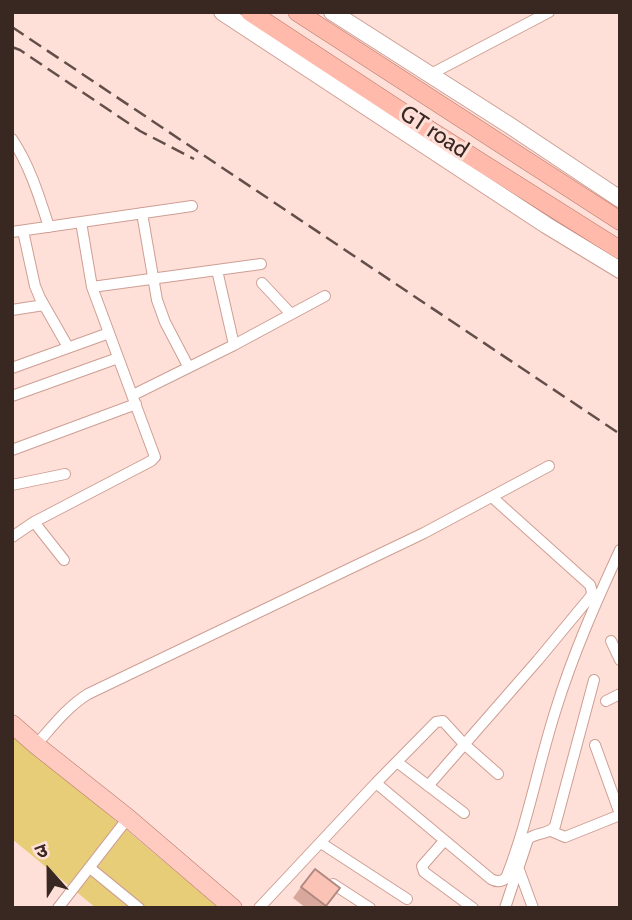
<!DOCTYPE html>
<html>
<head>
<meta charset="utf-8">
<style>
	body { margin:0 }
	#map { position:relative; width:632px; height:920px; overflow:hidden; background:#ffe0d9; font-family:Cabin,"Noto Sans Devanagari",sans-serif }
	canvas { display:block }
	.frame { position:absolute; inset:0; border:14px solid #392722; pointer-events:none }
	.north { position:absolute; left:14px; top:836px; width:70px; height:70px; -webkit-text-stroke:5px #ffe0d9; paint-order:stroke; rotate:339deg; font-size:19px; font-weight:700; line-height:28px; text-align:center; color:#392722 }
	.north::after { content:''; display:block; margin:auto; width:24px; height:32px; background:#392722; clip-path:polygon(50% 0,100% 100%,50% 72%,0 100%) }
</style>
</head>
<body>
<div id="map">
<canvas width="632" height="920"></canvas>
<div class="frame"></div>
<div class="north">उ</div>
</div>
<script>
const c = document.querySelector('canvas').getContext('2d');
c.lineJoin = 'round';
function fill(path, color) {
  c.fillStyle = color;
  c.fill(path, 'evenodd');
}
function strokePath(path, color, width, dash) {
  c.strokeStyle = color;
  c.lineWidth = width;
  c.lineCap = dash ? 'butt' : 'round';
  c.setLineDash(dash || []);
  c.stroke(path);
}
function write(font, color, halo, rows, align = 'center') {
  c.font = font + ' Cabin,sans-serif';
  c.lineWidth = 6;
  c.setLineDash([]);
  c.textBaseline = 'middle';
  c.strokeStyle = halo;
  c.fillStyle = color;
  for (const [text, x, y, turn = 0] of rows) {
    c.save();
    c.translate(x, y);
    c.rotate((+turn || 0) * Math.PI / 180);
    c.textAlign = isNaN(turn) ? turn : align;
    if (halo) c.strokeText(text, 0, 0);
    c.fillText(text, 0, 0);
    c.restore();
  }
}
fill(new Path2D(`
	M12,733l207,175h-123l-84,-69z`), '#e7cd77');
const minor = new Path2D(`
	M429,75l120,-63
	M12,139c18,27 27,57 37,88
	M142,213l15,87 8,22 23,44
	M23,231l12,55 5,12 28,49
	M12,232l180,-26
	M217,270l17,75
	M262,283l29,31
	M92,287l169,-23
	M12,310l32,-5
	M12,368l97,-35
	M133,395l101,-50 91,-49
	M12,396l106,-38
	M12,450l124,-46
	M12,485l53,-11
	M34,522l30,38
	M12,537l22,-15 117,-61 4,-4 -63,-170 -11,-65
	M611,641l9,19
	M606,701l14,-7
	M36,745c16,-18 31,-38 52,-51l336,-161 125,-67
	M595,745l25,69
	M397,762l67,51
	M376,783l115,96c5,3 10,3 15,-1 22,-55 32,-113 50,-169 17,-55 40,-107 64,-159
	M428,786l110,-126 53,-64 1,-4 -2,-7 -98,-88
	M551,831l14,6 55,-22
	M444,841l-22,25 2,6 49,36
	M321,843l86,56
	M518,867l15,41
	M90,868l49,40
	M333,884l37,24
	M58,908l70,-90
	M259,908l117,-125 60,-61 7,-1 21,23 34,30
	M505,908l23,-69c8,-7 21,-4 27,-13l39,-146`);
const secondary = new Path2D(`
	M222,12l324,213 74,45
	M332,12l177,113 111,74`);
const primary = new Path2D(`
	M12,724l24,21 92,73 105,90`);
const trunk = new Path2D(`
	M250,12l178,117 192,121
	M297,12l323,209`);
strokePath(minor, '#ce9e93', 12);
strokePath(secondary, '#ce9e93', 18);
strokePath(primary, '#ba7c6d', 19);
strokePath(trunk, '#ba7c6d', 19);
strokePath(minor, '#fff', 10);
strokePath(secondary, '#fff', 16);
strokePath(primary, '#ffcbc0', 18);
strokePath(trunk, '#ffbaab', 18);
strokePath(new Path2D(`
	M12,27l608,407
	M12,47l8,3 120,81 54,28`), '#634e49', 2.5, [14, 7]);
fill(new Path2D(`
	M301,887l39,1 -15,20h-19l-13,-10z`), '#d8a89d');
const building = new Path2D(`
	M315,869l25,19 -14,18 -25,-19z`);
fill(building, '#fbc3b6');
strokePath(building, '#b0887f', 2);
write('23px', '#392722', '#ffe0d9', [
	["GT road",434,132,33]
]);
</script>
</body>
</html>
